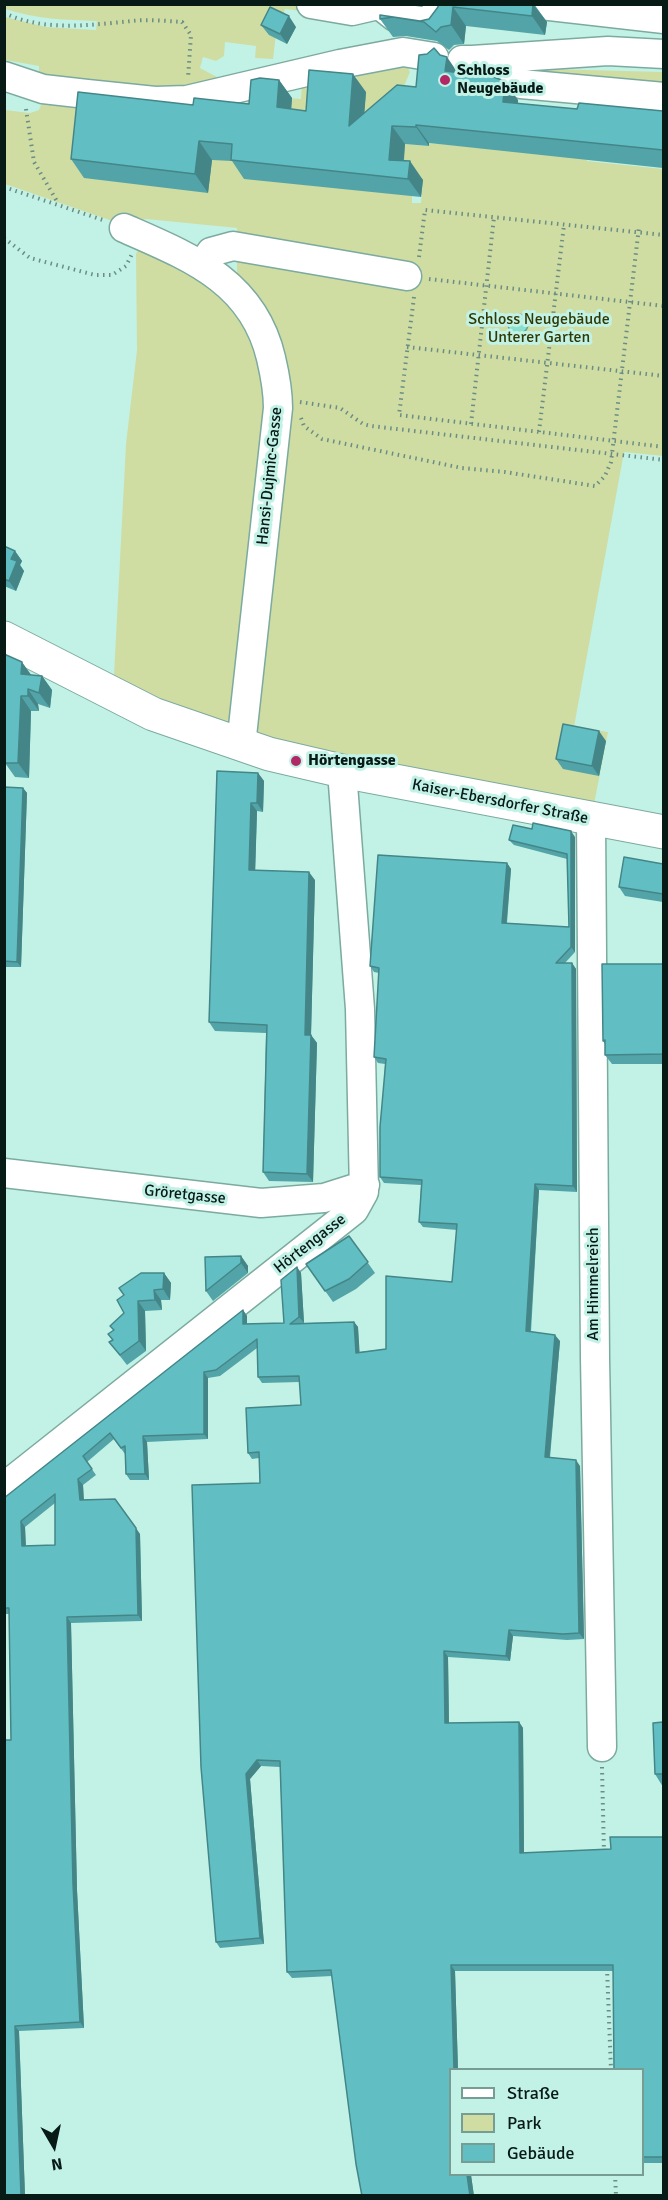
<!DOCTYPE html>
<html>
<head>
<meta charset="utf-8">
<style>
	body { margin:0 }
	#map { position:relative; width:668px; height:2200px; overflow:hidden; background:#c2f2e6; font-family:Signika,sans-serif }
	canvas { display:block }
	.frame { position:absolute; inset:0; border:6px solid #071a16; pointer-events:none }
	.legend { position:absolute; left:449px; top:2068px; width:195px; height:108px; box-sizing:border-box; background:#c2f2e6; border:2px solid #779c93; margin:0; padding:8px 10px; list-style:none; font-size:18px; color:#071a16 }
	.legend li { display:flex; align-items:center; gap:12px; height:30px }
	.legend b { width:30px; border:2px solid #779c93 }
	.north { position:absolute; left:24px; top:2116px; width:60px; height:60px; -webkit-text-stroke:4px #c2f2e6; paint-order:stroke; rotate:171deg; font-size:16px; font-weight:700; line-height:24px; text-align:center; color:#071a16 }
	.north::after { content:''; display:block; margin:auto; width:21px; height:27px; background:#071a16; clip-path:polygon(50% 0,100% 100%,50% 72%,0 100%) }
</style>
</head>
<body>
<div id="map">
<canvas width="668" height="2200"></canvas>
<div class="frame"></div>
<ul class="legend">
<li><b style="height:8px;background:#fff"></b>Straße</li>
<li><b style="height:16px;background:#cfdda3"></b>Park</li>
<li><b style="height:16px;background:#61bfc3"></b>Gebäude</li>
</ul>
<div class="north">N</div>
</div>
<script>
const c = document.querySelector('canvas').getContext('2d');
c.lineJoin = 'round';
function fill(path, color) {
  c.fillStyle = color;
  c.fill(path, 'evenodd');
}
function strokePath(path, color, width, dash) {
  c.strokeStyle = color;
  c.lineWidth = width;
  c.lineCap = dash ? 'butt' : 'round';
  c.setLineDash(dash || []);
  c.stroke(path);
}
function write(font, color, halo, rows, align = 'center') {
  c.font = font + ' Signika,sans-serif';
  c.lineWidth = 6;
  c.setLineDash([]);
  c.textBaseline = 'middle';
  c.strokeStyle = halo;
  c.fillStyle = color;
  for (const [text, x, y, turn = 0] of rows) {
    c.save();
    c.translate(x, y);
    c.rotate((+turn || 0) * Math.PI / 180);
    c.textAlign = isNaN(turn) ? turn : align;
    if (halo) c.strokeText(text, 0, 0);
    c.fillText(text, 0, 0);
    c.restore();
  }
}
fill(new Path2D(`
	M5,5h435l-3,23 -152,-19 -3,9h-4l-5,41 -18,-1 1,-12 -31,-4 -1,14 -8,5 -13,-4 -3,11 17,9 4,7 -9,5 -173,-7v-16l-34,-6v-43l41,10 50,3 1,-9c-33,-1 -60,-2 -92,-12z
	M402,57l8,15 -21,50 -156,-2 179,76v7h9l2,-23 -21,-2 3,-34 23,2 1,-3 158,15v3l76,8v287l-39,-4 -50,275 34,5 -17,88 -249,-49 -229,-77 13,-250 11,-94 -1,-96 6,-11 95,35v-50l-91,-9 -22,6 -119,-41v-74l25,3 9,-3 6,-15 203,13 -2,-13 55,4 1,-18 54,10 1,-24z
	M511,68l152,4v20z`), '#cfdda3');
const water = new Path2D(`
	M508 324a10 10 0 1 1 20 0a10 10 0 1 1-20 0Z`);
fill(water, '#88e0cd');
strokePath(water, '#61a596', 1.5);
const minor = new Path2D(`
	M311,4l41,7 30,-7
	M532,4l132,15
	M381,6l14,11 40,6 2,-19
	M462,60h10l49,24 143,13
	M472,60l136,-9 56,3
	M4,76l39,13 44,5 68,7 32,-1 153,-36 63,-12 31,5
	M124,228c66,29 129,53 147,130 4,17 7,33 7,50l-37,337
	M202,265l9,-13 22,-6 174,30
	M591,820l4,538 7,389
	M4,1173l257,30 63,-5 41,-13
	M4,1487l350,-277 10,-18 -4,-183 -18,-238`);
const major = new Path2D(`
	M4,638l149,76 116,40 73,17 322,61`);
strokePath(minor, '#7caa9f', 31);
strokePath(major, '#7caa9f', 35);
strokePath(new Path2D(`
	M4,13c41,19 85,12 128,8 16,-2 34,0 50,1l9,13 -3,43
	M26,109l8,53 24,41
	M4,187l99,33
	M4,238l26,20 65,17h17l14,-9 6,-12
	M419,257l6,-47 239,25
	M429,279l235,27
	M414,297l-15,118 265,32
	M407,347l257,29
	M300,402l40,6 23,16 8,2 293,34
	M301,418l3,8 18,13 140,29 43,4 90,14 10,-10 6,-14 28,-235
	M471,424l23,-207
	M539,432l25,-207
	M602,1767l2,86
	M607,1968l4,102
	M615,2174l1,22`), '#6b8d85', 4, [1.5, 4.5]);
strokePath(minor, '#fff', 28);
strokePath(major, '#fff', 33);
fill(new Path2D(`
	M534,4l13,18 -2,13 -79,-9 -2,18 -10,1 -5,5 -12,-9 -31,-5 -13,1 -13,-18v-4l40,6 9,-2 9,-12z
	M261,25l35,2 -9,17 -18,-9z
	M440,55l18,18 60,27v4l59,5 86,2v57l-234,-25v3l-24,-2 -1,17 19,19 -2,17 -177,-18 -12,-18 -20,-1 -4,33 -124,-15 -13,-19 122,-54 56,-1 30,-24 13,18 -1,11 15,2 60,-19 -2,21 52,-26z
	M4,546l11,5 7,10 -2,4 4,6 -8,20 -12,-5z
	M4,654l27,21 11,1 10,14 -2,18 -12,-4 1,7h-8l-2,67 -14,-1 -10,-14z
	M606,741l-7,35 -36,-7 -7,-10z
	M217,771l41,2 6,8 -1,31 -6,-1 -2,59 60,10 -4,155 6,8 -4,139 -44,-1 -6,-9 3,-139 -51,-2 -6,-9z
	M4,787l19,1 4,5 -6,174h-17z
	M575,837v115l-10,11h7l4,6 1,223 -38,-2 -8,142 29,9 -10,117 30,8 4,173 -17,1 -54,-4 -3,25 -62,-4 1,66 70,-1 4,6 1,125 87,-4 52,-12v326h-21v-93l-29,-99h-158l3,99h-8l21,105 3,21h-112l-30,-220 -40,2 -5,-6 -7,-205 -19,-1 -11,13 14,165 -44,4 -4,-6 44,-459 -1,-25 -7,1 -4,-6 53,-48 -1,-23 -38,1 -4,-6 -1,-29 -37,28 -12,2v61l-61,3 2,38h-19l-4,-6 -1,-20 -11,-15 -27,23 9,13 -13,10 1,15 56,34 2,87 -71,2 6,267 7,138 -65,3 6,165h-21l7,-456 -2,-126h-5v-116l239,-188 4,6v8l37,-1 13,-56 4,6 3,50h-1l51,-1 4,5 1,25 27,-3 66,-67 5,-52 -34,-3 -4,-5 2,-37 -37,-2 -4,-6 5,-113 -7,-1 -4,-6 5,-84 -5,-1 -4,-6 137,-103 4,6 -4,54 62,4 -2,-68 -53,-14 -5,-5zM55,1503v42l-29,1 -1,-19z
	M663,864v38l-38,-6 -6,-9z
	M663,964v100h-51l-7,-9v-11l-2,-3z
	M349,1236l26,37 -19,16 -23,13 -27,-38z
	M241,1256l7,10v7l-35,28 -7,-10z
	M164,1273l7,10 -1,17h-9l1,10 -17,1 1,40 -19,14 -18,-23 4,-2 1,-9 -4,-5 14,-13v-18z
	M655,1774h8v13z`), '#53a4a8');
fill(new Path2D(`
	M533,4l14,18 -2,13 -13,-19z
	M453,7l13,19 -2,18 -13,-19z
	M289,16l7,11 -9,17 -7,-10z
	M447,57l13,19 -15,-5z
	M353,74l13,18 -4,53 -13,-19z
	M279,80l13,18 -2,28 -13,-19z
	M505,81l13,19 -2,21 -13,-19z
	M416,125l13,18v3l-13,-19z
	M392,126l13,18 -3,34 -13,-18z
	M199,141l13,19 -4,33 -13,-19z
	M410,161l13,19 -2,17 -13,-18z
	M15,551l7,10 -2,4 4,6 -8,20 -7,-10 2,-22z
	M22,662l10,14 -11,-2z
	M42,676l10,14 -2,18 -11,-15z
	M28,689l10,15 1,7 -11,-15z
	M21,696l10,15 -2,67 -11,-15z
	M599,731l7,10 -7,35 -7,-10z
	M258,773l6,8 -1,31 -6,-9z
	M23,788l4,5 -6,174 -4,-5z
	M251,803l6,8 -2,67 -6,-8z
	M571,831l4,6v115l-4,-5z
	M507,863l4,6 -5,60 -4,-6z
	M309,872l6,8 -4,155 6,8 -4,139 -6,-8 -2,-139z
	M572,963l4,6 1,223 -4,-6z
	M535,1184l4,6 -9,147 -4,-6z
	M241,1256l7,10v7l-7,-10z
	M297,1267l4,6 3,50 -5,-6z
	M164,1273l7,10 -1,17 -7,-11z
	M154,1290l7,10 1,10 -7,-10z
	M138,1301l7,10 1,40 -7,-10z
	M243,1310l4,6v14l-4,-6z
	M354,1322l4,5 2,31 -4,-5z
	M555,1335l5,6 -11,122 -4,-6z
	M204,1372l4,6v61l-4,-5z
	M143,1436l4,6 2,38 -4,-6z
	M576,1460l4,6 4,173 -5,-6z
	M78,1479l5,6 1,21 -4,-6z
	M21,1521l4,6 1,25 -4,-6z
	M136,1528l4,6 2,87 -4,-6z
	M67,1617l4,6 6,267 7,138 -4,-6 -7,-138z
	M509,1630l4,6 -3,25 -4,-5z
	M444,1651l4,6 1,72 -4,-6z
	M519,1722l4,6 1,131 -4,-6z
	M257,1760l4,6 -11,13 14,165 -4,-6 -14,-164z
	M451,1965l4,6 3,99h-4z
	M15,2026l4,5 6,165h-4z
	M467,2175h4l3,21h-4z`), '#448688');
const building = new Path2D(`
	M438,4h95l-1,12 -79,-9 -2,18 -10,2 -5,5 -12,-10 -31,-5 -13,2v-4l40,6 9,-2 9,-12z
	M270,7l19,9 -9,18 -19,-9z
	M434,48l6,7 7,2 -2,14 48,6 12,4 -2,21 74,7 2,-6 84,8v39l-247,-25v2l-24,-1 -3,34 21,1 -2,18 -177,-19 1,-16 -33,-3 -4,33 -124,-15 7,-67 115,13 1,-7 55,6 2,-24 9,-2 19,2 -2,27 29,4 3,-41 44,4 -4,52 48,-41 19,2 3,-32 8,-1z
	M4,546l11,5 -4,8 6,2 -8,20 -5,-2z
	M4,654l18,8 -1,12 21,2 -3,17 -11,-4v7h-7l-3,67h-13z
	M563,724l36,7 -7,35 -36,-7z
	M217,771l41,2 -1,30h-6l-2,67 60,2 -4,163h6l-4,139 -44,-2 4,-147 -58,-3z
	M4,787l19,1 -6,174 -13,-1z
	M533,823l38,8v116l-15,16h16l1,223 -38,-2 -9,147 29,4 -10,122 31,3 3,173 -16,1 -54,-4 -3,26 -62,-5 1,72 74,-1 1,131 91,-4 -1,-12h53v320h-21v-87h-28l-1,-105h-162l3,105h-4v105h17l3,21h-108l-6,-32 -25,-194 -44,2 -7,-211 -23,-1 -11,14 14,164 -44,4 -15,-175 -9,-282 68,-2 -1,-31 -11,1 -2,-45 55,-3 -2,-29 -41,1 -1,-38 -41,31 -12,2v62l-61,2 2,38h-19l-1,-28 -4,2 -11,-15 -27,23 9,13 -14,10 2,21 35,-1 21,29 2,87 -71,2 6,267 7,138 -65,4 6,170h-17v-456h7l-2,-132h-5v-110l239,-188v14l41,-1 -3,-43 16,-13 2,50 -9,7 64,-2 2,31 30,-4v-73l66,6 5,-58 -38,-2 3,-42 -42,-3v-50l6,-68 -12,-2 5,-89 -9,-2 8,-111 129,8 -5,60 67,4 -2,-73 -58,-14 4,-15 19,4zM55,1494v51l-33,1 -1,-25z
	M624,857l39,7v30l-44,-7z
	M602,964h61v90l-58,1v-15l-2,1z
	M349,1236l19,26 -19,17 -24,12 -19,-27z
	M241,1256v7l-35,28 -1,-34z
	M141,1273h23l-1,16 -9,1 1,10 -17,1 1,40 -19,14 -11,-13 4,-2 -5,-6 6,-4 -4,-4 14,-13 -7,-13 7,-5 -5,-7z
	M663,1722v52h-8l-2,-51z`);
fill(building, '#61bfc3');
strokePath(building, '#448688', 1.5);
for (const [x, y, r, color] of [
	[445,80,6,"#b22765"],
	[296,761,6,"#b22765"]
]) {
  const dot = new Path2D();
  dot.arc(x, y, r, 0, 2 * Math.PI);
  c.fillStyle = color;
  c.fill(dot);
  strokePath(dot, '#c2f2e6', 2);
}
write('bold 16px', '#071a16', '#c2f2e6', [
	["Schloss",457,71],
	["Neugebäude",457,89],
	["Hörtengasse",308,761]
], 'left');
write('16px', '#303804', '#c2f2e6', [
	["Schloss Neugebäude",539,320],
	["Unterer Garten",539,338]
]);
write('16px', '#071a16', '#c2f2e6', [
	["Hansi-Dujmic-Gasse",270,476,-84],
	["Kaiser-Ebersdorfer Straße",500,802,11],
	["Gröretgasse",185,1195,6],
	["Hörtengasse",310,1244,-38],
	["Am Himmelreich",594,1284,-90]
]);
</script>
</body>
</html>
